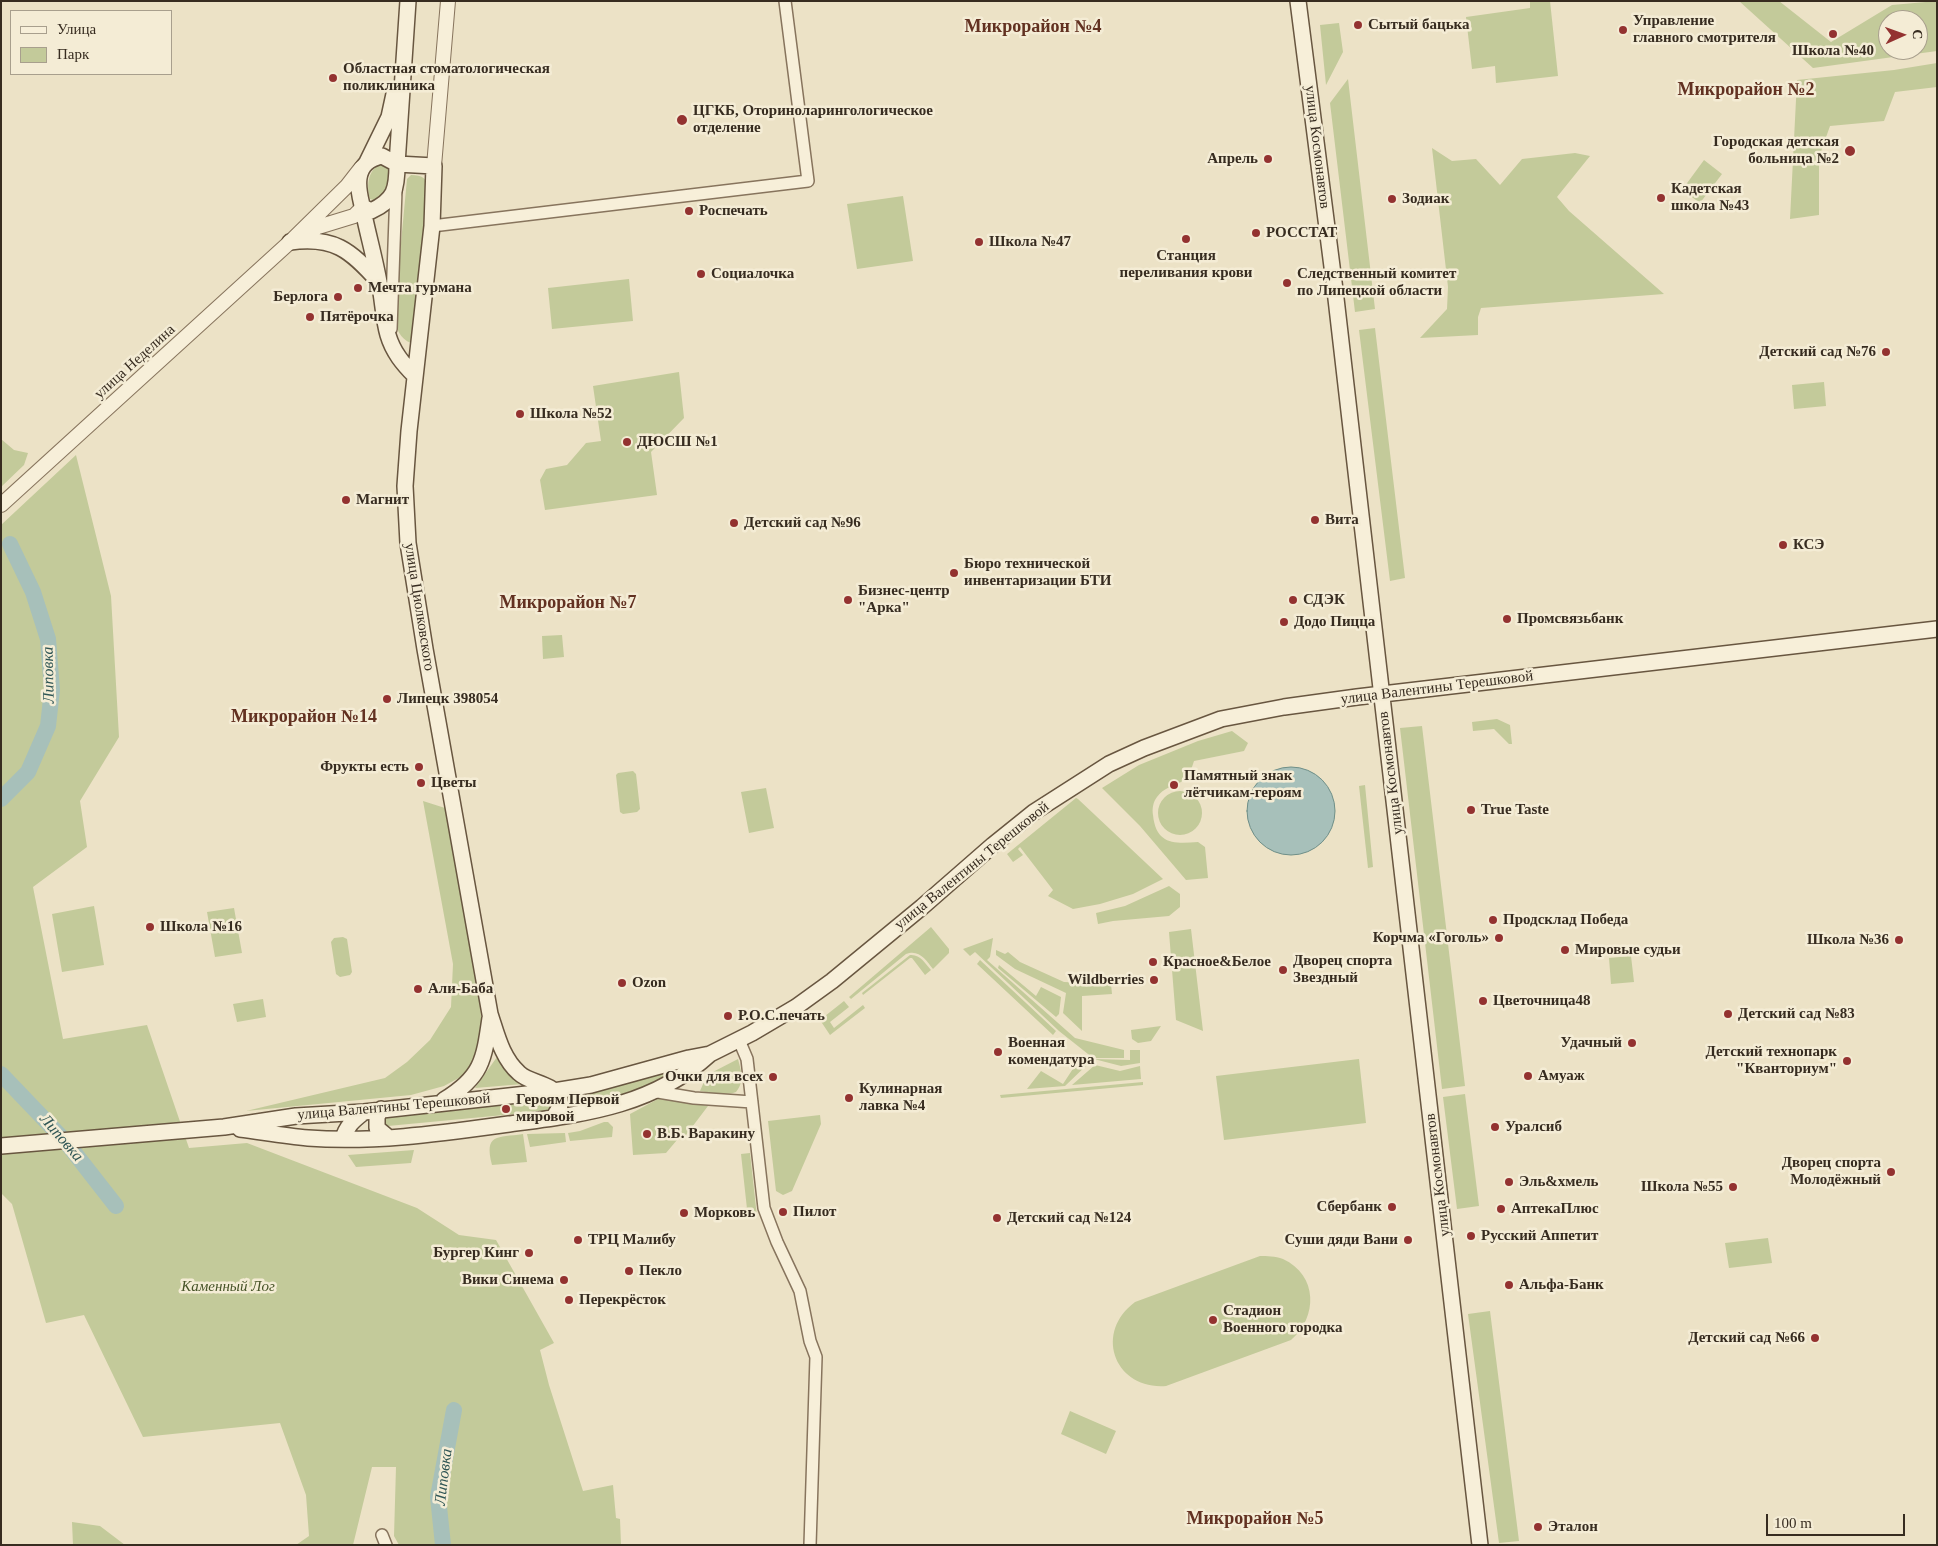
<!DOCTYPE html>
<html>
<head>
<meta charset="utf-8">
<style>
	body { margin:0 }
	#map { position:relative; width:1938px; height:1546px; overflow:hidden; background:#ece2c6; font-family:Georgia,serif }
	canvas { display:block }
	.frame { position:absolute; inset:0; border:2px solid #372c20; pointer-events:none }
	.legend { position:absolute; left:10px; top:10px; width:162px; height:65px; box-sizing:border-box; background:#f4ecd5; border:1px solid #a89f8d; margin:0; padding:6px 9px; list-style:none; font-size:15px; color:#372c20 }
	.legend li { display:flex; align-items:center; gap:10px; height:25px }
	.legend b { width:25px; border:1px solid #a89f8d }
	.north { position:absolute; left:1878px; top:10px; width:50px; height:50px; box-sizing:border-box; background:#f4ecd5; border:1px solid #a89f8d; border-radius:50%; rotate:88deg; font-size:14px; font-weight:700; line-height:20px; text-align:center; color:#372c20 }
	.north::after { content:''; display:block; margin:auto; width:18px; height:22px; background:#933230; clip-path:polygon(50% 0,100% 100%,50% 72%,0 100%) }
	.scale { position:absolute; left:1766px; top:1514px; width:139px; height:22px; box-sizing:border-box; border:2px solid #372c20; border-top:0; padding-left:6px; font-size:15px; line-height:18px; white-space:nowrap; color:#372c20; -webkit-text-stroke:4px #f4ecd5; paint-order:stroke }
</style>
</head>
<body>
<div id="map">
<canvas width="1938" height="1546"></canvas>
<div class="frame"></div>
<ul class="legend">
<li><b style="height:6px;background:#f7efd9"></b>Улица</li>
<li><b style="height:14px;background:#c3ca9a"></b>Парк</li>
</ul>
<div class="north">С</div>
<div class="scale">100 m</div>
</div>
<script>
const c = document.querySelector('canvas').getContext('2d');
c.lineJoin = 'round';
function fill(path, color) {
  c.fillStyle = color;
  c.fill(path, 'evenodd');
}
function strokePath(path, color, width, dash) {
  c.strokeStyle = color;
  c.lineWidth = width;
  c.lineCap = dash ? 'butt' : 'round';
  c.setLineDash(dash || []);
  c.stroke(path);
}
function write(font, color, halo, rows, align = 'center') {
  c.font = font + ' Georgia,serif';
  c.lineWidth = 5;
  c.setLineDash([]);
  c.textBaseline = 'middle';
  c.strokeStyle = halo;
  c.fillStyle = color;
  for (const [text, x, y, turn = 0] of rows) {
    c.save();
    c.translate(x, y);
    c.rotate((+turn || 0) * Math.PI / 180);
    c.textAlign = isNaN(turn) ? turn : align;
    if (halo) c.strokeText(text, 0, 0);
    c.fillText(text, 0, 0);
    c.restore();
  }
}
fill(new Path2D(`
	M1530,1h20l8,75 -62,7 -1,-17 -23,3 -6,-52 64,-9z
	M1739,1h40l52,41 61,-37 45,-4v50l-124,17zM1888,20h30v30h-30z
	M1339,23l4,29 -17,33 -6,-60z
	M1937,63v24l-42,5 -11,29 -54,5 -11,31v58l-29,4 7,-139 97,-10z
	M1348,79l27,230 -20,3 -25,-209z
	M1432,148l20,13 24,-2 24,26 22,-26 53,-6 15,3 -33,41 12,14 95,83 -183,14 -3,9v18l-58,3 27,-29 1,-22z
	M1704,160l18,14 -22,29 -18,-13z
	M383,163l8,2 2,18 -16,18 -7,-2c-4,-14 -2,-31 13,-36z
	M411,175c11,0 16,3 19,14l-19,154c-11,-4 -15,-15 -17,-26l13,-138z
	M903,196l10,65 -56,8 -10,-65z
	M629,279l4,42 -81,8 -4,-41z
	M1375,328l30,250 -15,3 -31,-251z
	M679,372l5,46 -33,34 6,43 -112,15 -5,-30 6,-11 21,-4 19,-22 15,-2 -8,-55z
	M1824,382l2,24 -32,3 -2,-24z
	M1,439l13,11 14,3 -4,12 -23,22z
	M76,455l35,141 8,141 -39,64 7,46 -54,40 30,152 84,-14 42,123 58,-5 170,65 42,27 37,5 58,103 -14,7 9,35 34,106 30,-6 3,33 4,1 1,26h-222l-5,-9 2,-69h-24l-19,78h-57l13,-9 -3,-41 -26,-72 -137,14 -59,-122 -38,8 -34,-119 -11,-11v-668z
	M562,635l2,22 -21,2 -1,-23z
	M1497,719l13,6 2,19h-3l-15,-15 -21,2 -1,-9z
	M1422,726l43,360 -23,3 -42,-361z
	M1232,731l16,12 -4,8 -50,10c-9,31 -23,18 -37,36 -4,5 -5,12 -4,18 3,30 22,29 45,27l7,5 3,31 -22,2 -46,-54 -38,-38 37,-23 59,-24z
	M633,771l3,3 4,35 -3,3 -14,2 -3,-2 -4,-37 2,-2z
	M1365,785l8,82 -5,1 -9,-82z
	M766,788l8,40 -25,5 -8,-41z
	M1158 813a22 22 0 1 1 44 0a22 22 0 1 1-44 0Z
	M1076,798l2,1 85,80 -30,15 -33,10 -27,5 -25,-13 5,-6 -33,-43 -2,2 5,6 -10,7 -6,-8z
	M423,801l22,7 32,171 5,46 -6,38 -10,11 -22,12 -33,9 -165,16 139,-33 22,-16 23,-22 21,-33 2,-43z
	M1169,886l11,8v13l-11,9 -56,5 -15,3 -2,-11 29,-7z
	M94,906l10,59 -42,7 -10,-58z
	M234,908l8,45 -27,4 -8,-45z
	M931,927l18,22v4l-16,16c-7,-9 -14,-20 -27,-15l-55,45 -2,-2z
	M1191,929l12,102 -27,-11 -7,-88z
	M343,937l4,2 5,33 -2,3 -10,2 -4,-3 -5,-32 3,-4z
	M993,938l-3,19 -3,3 88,78 49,12v8h-31l-34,-27 -84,-79 -5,4 -7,-7z
	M996,950l9,4 3,-2 12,10 44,20 47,2 1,10 -30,2v35l-19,-18 3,-20 -51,-24 -19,-14z
	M910,955c10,-1 15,8 21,15l-6,5 -13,-17h-2l-47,37 -1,-2z
	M1631,956l3,26 -23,2 -2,-26z
	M980,960l76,71 -3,4 -76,-71z
	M999,965l37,31 5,-9 20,10 -2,17 -3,3 -58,-49z
	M263,999l3,18 -29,5 -4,-18z
	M844,1001l5,6 -19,15 4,6 29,-23 2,3 -35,27 -10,-15z
	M1161,1026l-10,15 -13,2 -6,-4 -1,-9z
	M1130,1050h10v13l-19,3 -27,-7 36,1z
	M1082,1055l9,6 -26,25 -38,3 14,-18 22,13z
	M497,1057l11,14 15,13 -48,4z
	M738,1059c3,12 7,22 -2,33 -11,4 -24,1 -36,-1l7,-16z
	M1359,1059l7,64 -142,17 -8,-64z
	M690,1062l-49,26 -66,21v-8l-3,-9z
	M1095,1065l25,6 20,-5 1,13 -69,6z
	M1143,1082v3l-142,13 -1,-3z
	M1465,1094l14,112 -22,3 -14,-112z
	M550,1099l2,5v5l-6,2 -158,15 -3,-3v-6z
	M658,1099h15l35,7 -25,33 -6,1 -11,13 -33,2 -3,-41z
	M820,1115l1,9 -29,67 -9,4 -7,-4 -8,-70z
	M604,1122h4l5,5 -1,10 -42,4 -2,-8 12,-2z
	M565,1133l1,9 -36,5 -3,-13z
	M523,1134l4,28 -35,3c-8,-32 5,-27 31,-31z
	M414,1150l-3,13 -55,4 -8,-12z
	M750,1153l7,64 -9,1 -7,-64z
	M1768,1238l4,25 -43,5 -4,-25z
	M1260,1256c7,0 15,0 23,3 35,16 35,58 8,81l-125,46c-51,4 -73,-53 -31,-84z
	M1490,1311l29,230 -20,2 -31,-229z
	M1070,1411l46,20 -10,23 -45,-20z
	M72,1522l28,4 25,19h-52z`), '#c3ca9a');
const water = new Path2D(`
	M1247 811a44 44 0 1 1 88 0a44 44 0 1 1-88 0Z`);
fill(water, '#a7c0ba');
strokePath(water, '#6e8e87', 1);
strokePath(new Path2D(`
	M1,799l27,-27 20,-46 4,-36 -4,-51 -15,-47 -23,-48
	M1,1074l65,68 50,64
	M443,1545l-5,-48 16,-87`), '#a7c0ba', 16);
const minor = new Path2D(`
	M432,226l376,-45 -23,-180
	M391,329l5,-139
	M739,1040l8,19 17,149 13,34 23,49 10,50 6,16 -6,188
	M652,1091l42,7 58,4
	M382,1535l4,10`);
const tertiary = new Path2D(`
	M434,166l14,-165
	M304,235l14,-8 36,-11 9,-9
	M1,505l289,-263 57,-56 14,-18`);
const secondary = new Path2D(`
	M408,1l-11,163 37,2 -2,60 -23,205 -4,55 3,57 17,106 65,365c7,21 12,44 29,59 10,10 33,10 40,24 4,8 -2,15 -6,21
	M1298,1l37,289 145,1255
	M367,162l22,-45 5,-23
	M363,207l8,4c24,-11 26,-22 26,-47l-15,-8c-13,3 -21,9 -23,22 -2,13 3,24 5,37 5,23 11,45 15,67 4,17 4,36 9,53 5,17 15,29 27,41
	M290,242c44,-6 60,8 88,39
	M444,1100c38,-23 40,-40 46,-82
	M381,1109l-4,8v11l12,10
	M240,1129c23,3 45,7 68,9 67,5 135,-5 201,-14 74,-10 143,-17 201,-70
	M343,1139c3,-13 11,-19 21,-27
	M1,1146l223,-19 72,-11 68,-4 190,-21 37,-6 98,-27 21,-4 42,-21 44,-26 36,-26 90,-74 71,-62 41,-33 75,-48 35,-16 77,-29 63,-12 73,-10 580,-68`);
strokePath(minor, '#87745d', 14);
strokePath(tertiary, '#87745d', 16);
strokePath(secondary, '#685640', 18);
strokePath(minor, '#f7efd9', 11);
strokePath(tertiary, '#f7efd9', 14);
strokePath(secondary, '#f7efd9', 15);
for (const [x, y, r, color] of [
	[1358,25,5,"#933230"],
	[1623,30,5,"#933230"],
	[1833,34,5,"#933230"],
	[333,78,5,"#933230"],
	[682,120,6,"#933230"],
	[1850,151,6,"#933230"],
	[1268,159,5,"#933230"],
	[1661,198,5,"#933230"],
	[1392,199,5,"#933230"],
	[689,211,5,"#933230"],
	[1256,233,5,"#933230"],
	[1186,239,5,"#933230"],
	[979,242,5,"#933230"],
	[701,274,5,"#933230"],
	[1287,283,5,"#933230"],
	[358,288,5,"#933230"],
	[338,297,5,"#933230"],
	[310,317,5,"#933230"],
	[1886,352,5,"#933230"],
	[520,414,5,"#933230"],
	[627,442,5,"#933230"],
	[346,500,5,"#933230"],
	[1315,520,5,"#933230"],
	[734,523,5,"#933230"],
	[1783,545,5,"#933230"],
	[954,573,5,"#933230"],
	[848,600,5,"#933230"],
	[1293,600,5,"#933230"],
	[1507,619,5,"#933230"],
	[1284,622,5,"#933230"],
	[387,699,5,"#933230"],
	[419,767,5,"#933230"],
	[421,783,5,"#933230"],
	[1174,785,5,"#933230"],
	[1471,810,5,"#933230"],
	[1493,920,5,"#933230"],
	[150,927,5,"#933230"],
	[1499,938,5,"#933230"],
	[1899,940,5,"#933230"],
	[1565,950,5,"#933230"],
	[1153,962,5,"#933230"],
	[1283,970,5,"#933230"],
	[1154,980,5,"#933230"],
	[622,983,5,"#933230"],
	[418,989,5,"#933230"],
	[1483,1001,5,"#933230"],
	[1728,1014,5,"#933230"],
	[728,1016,5,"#933230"],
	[1632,1043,5,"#933230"],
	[998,1052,5,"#933230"],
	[1847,1061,5,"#933230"],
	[1528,1076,5,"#933230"],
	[773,1077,5,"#933230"],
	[849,1098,5,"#933230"],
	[506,1109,5,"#933230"],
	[1495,1127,5,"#933230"],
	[647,1134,5,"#933230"],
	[1891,1172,5,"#933230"],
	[1509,1182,5,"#933230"],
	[1733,1187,5,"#933230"],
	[1392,1207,5,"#933230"],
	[1501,1209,5,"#933230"],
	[783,1212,5,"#933230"],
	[684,1213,5,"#933230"],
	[997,1218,5,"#933230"],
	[1471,1236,5,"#933230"],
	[578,1240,5,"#933230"],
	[1408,1240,5,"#933230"],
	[529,1253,5,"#933230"],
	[629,1271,5,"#933230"],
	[564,1280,5,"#933230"],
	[1509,1285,5,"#933230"],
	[569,1300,5,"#933230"],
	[1213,1320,5,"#933230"],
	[1815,1338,5,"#933230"],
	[1538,1527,5,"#933230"]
]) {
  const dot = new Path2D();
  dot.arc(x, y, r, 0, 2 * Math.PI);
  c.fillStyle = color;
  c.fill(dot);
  strokePath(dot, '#f4ecd5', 2);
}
write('bold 15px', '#372c20', '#f4ecd5', [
	["Управление",1633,21],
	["главного смотрителя",1633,38],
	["Сытый бацька",1368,25],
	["Школа №40",1833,51,"center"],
	["Областная стоматологическая",343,69],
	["поликлиника",343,86],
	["ЦГКБ, Оториноларингологическое",693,111],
	["отделение",693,128],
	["Городская детская",1839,142,"right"],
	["больница №2",1839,159,"right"],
	["Апрель",1258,159,"right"],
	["Кадетская",1671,189],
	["школа №43",1671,206],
	["Зодиак",1402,199],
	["Роспечать",699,211],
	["РОССТАТ",1266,233],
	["Школа №47",989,242],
	["Станция",1186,256,"center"],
	["переливания крови",1186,273,"center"],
	["Социалочка",711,274],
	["Следственный комитет",1297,274],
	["по Липецкой области",1297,291],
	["Мечта гурмана",368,288],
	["Берлога",328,297,"right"],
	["Пятёрочка",320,317],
	["Детский сад №76",1876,352,"right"],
	["Школа №52",530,414],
	["ДЮСШ №1",637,442],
	["Магнит",356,500],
	["Вита",1325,520],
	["Детский сад №96",744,523],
	["КСЭ",1793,545],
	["Бюро технической",964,564],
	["инвентаризации БТИ",964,581],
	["Бизнес-центр",858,591],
	["\"Арка\"",858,608],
	["СДЭК",1303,600],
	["Промсвязьбанк",1517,619],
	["Додо Пицца",1294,622],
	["Липецк 398054",397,699],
	["Фрукты есть",409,767,"right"],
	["Памятный знак",1184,776],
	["лётчикам-героям",1184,793],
	["Цветы",431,783],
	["True Taste",1481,810],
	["Продсклад Победа",1503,920],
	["Школа №16",160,927],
	["Корчма «Гоголь»",1489,938,"right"],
	["Школа №36",1889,940,"right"],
	["Мировые судьи",1575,950],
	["Дворец спорта",1293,961],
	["Звездный",1293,978],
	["Красное&Белое",1163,962],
	["Wildberries",1144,980,"right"],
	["Ozon",632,983],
	["Али-Баба",428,989],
	["Цветочница48",1493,1001],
	["Детский сад №83",1738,1014],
	["Р.О.С.печать",738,1016],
	["Военная",1008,1043],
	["комендатура",1008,1060],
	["Удачный",1622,1043,"right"],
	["Детский технопарк",1837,1052,"right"],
	["\"Кванториум\"",1837,1069,"right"],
	["Амуаж",1538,1076],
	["Очки для всех",763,1077,"right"],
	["Кулинарная",859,1089],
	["лавка №4",859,1106],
	["Героям Первой",516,1100],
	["мировой",516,1117],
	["Уралсиб",1505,1127],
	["В.Б. Варакину",657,1134],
	["Дворец спорта",1881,1163,"right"],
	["Молодёжный",1881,1180,"right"],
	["Эль&хмель",1519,1182],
	["Школа №55",1723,1187,"right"],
	["Сбербанк",1382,1207,"right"],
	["АптекаПлюс",1511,1209],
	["Пилот",793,1212],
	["Морковь",694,1213],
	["Детский сад №124",1007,1218],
	["Русский Аппетит",1481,1236],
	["ТРЦ Малибу",588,1240],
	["Суши дяди Вани",1398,1240,"right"],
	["Бургер Кинг",519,1253,"right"],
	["Пекло",639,1271],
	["Вики Синема",554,1280,"right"],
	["Альфа-Банк",1519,1285],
	["Перекрёсток",579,1300],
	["Стадион",1223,1311],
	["Военного городка",1223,1328],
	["Детский сад №66",1805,1338,"right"],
	["Эталон",1548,1527]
], 'left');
write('15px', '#372c20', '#f4ecd5', [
	["улица Космонавтов",1317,147,83],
	["улица Неделина",135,362,-42],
	["улица Циолковского",419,607,81],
	["улица Валентины Терешковой",1437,688,-7],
	["улица Космонавтов",1391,773,-97],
	["улица Валентины Терешковой",972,866,-39],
	["улица Валентины Терешковой",394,1107,-5],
	["улица Космонавтов",1438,1175,-97]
]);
write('italic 15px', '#465327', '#f4ecd5', [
	["Каменный Лог",228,1287]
]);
write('italic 16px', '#305655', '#f4ecd5', [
	["Липовка",49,675,-91],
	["Липовка",61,1138,49],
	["Липовка",444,1477,-83]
]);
write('bold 18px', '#623121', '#f4ecd5', [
	["Микрорайон №4",1033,27],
	["Микрорайон №2",1746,90],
	["Микрорайон №7",568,603],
	["Микрорайон №14",304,717],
	["Микрорайон №5",1255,1519]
]);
</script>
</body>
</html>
